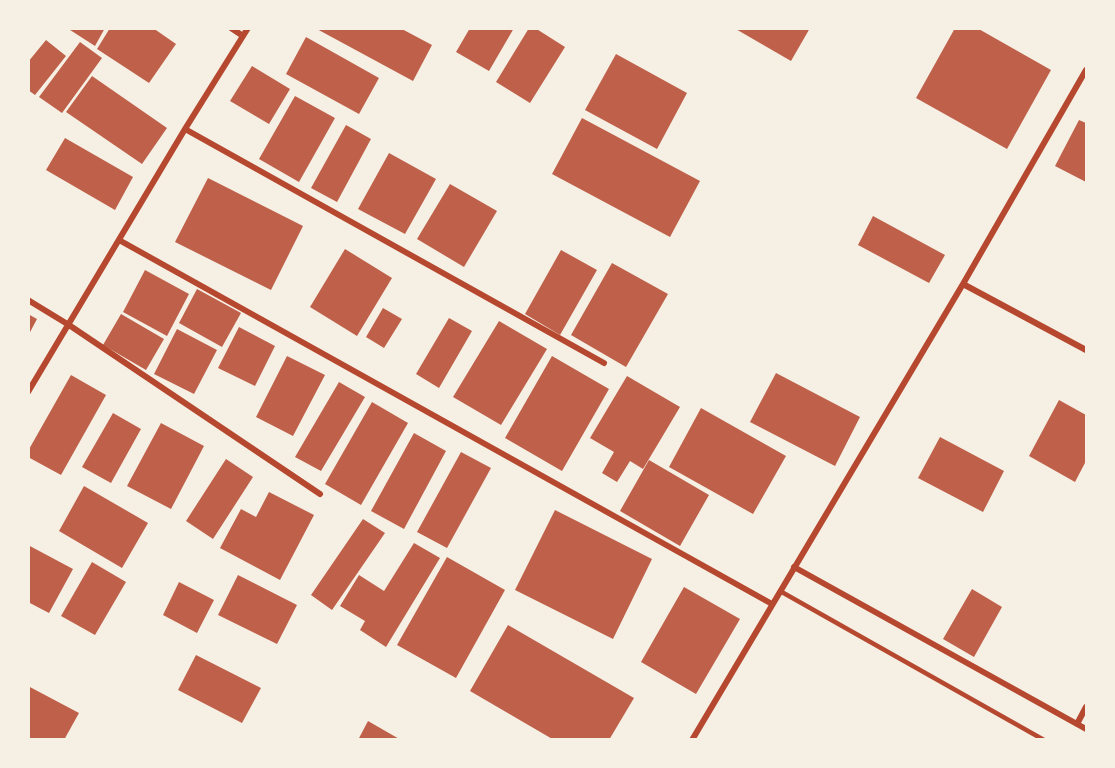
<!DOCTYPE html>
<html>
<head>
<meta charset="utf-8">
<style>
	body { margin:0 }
	#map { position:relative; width:1115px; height:768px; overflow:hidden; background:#f6efe4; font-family:Inter,sans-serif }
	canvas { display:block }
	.frame { position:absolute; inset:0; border:30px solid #f6efe4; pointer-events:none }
</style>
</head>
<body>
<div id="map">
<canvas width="1115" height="768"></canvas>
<div class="frame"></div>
</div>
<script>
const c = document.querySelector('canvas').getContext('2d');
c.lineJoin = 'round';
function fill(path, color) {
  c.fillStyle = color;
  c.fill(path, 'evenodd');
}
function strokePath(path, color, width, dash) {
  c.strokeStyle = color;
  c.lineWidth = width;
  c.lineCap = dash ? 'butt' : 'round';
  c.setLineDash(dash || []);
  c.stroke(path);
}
fill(new Path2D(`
	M67,28h38l-10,18z
	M110,28h43l23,16 -27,39 -52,-34z
	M315,28h85l32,17 -19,36z
	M470,28h44l-25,43 -33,-19z
	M529,28h6l30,19 -35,56 -34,-21z
	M734,28h76l-19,33z
	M955,28h22l74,42 -44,79 -91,-51z
	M306,37l73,41 -20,36 -73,-40z
	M46,40l20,16 -31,39 -7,-5v-28z
	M80,42l22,16 -40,55 -23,-16z
	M616,54l71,39 -30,56 -72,-39z
	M252,66l38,23 -21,35 -39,-23z
	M92,76l75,52 -25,36 -76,-52z
	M295,96l40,22 -36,64 -40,-23z
	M582,118l118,63 -30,56 -118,-63z
	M1079,120l7,3v59l-31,-16z
	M346,125l25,14 -34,63 -26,-14z
	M65,138l68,39 -18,33 -69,-40z
	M389,153l47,26 -31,55 -47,-25z
	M208,178l95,48 -32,64 -96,-48z
	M450,184l47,27 -33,56 -47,-28z
	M873,216l72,39 -16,28 -71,-38z
	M345,249l47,29 -35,58 -47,-29z
	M561,250l36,20 -37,65 -35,-21z
	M612,263l56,31 -42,73 -55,-32z
	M145,270l44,24 -22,42 -44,-24z
	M197,289l44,24 -19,34 -43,-24z
	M383,308l19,11 -18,29 -18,-11z
	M28,314l9,5 -9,17z
	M121,314l43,25 -18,31 -43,-25z
	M449,318l23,13 -33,57 -23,-14z
	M499,321l48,28 -46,76 -48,-28z
	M239,327l36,19 -20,40 -37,-18z
	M177,329l40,21 -23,44 -40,-20z
	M287,356l38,19 -32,61 -37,-19z
	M552,356l57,33 -47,82 -57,-33z
	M776,373l84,44 -25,49 -85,-44z
	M71,375l35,20 -45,80 -33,-18v-6z
	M627,376l53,31 -37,62 -13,-8 -13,21 -15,-9 12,-21 -24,-14z
	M339,382l26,15 -44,74 -26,-14z
	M1059,400l27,15v46l-11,21 -46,-26z
	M372,402l36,21 -47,82 -36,-21z
	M701,408l85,48 -33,58 -84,-47z
	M113,413l28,16 -30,54 -29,-16z
	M161,423l43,23 -33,63 -44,-23z
	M414,433l32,18 -42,78 -33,-18z
	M940,437l64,34 -21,41 -65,-34z
	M461,452l30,16 -44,80 -30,-16z
	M226,459l27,18 -40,62 -27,-18z
	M649,460l60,35 -29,51 -60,-35z
	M84,486l64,37 -26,45 -63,-37z
	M269,492l45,23 -34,65 -60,-32 21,-39 15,8z
	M555,510l97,49 -39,80 -98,-49z
	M363,519l22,14 -53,77 -21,-15z
	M414,543l26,15 -54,89 -26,-17 5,-9 -25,-15 19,-31 25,16z
	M28,545l45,24 -24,44 -21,-11z
	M447,557l58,33 -49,88 -59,-33z
	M92,562l34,20 -31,53 -34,-19z
	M238,575l59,30 -20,39 -59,-29z
	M179,582l35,18 -17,33 -34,-18z
	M684,587l56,32 -44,75 -55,-32z
	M972,589l30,18 -28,50 -31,-18z
	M508,625l126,73 -25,42h-55l-84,-49z
	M196,655l65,33 -19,35 -64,-33z
	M28,686l51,27 -15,27h-36z
	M368,721l33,19h-43z`), '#bf614a');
strokePath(new Path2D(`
	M780,591l264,149`), '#b5482f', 4.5);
strokePath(new Path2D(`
	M231,28l12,8
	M185,129l419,234
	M119,240l653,364
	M963,284l123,66
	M28,300l41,25 251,169
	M28,392l157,-263 63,-101
	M794,567l292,162
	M1077,724l9,-17
	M692,740l271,-456 123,-214`), '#b5482f', 6);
</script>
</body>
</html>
